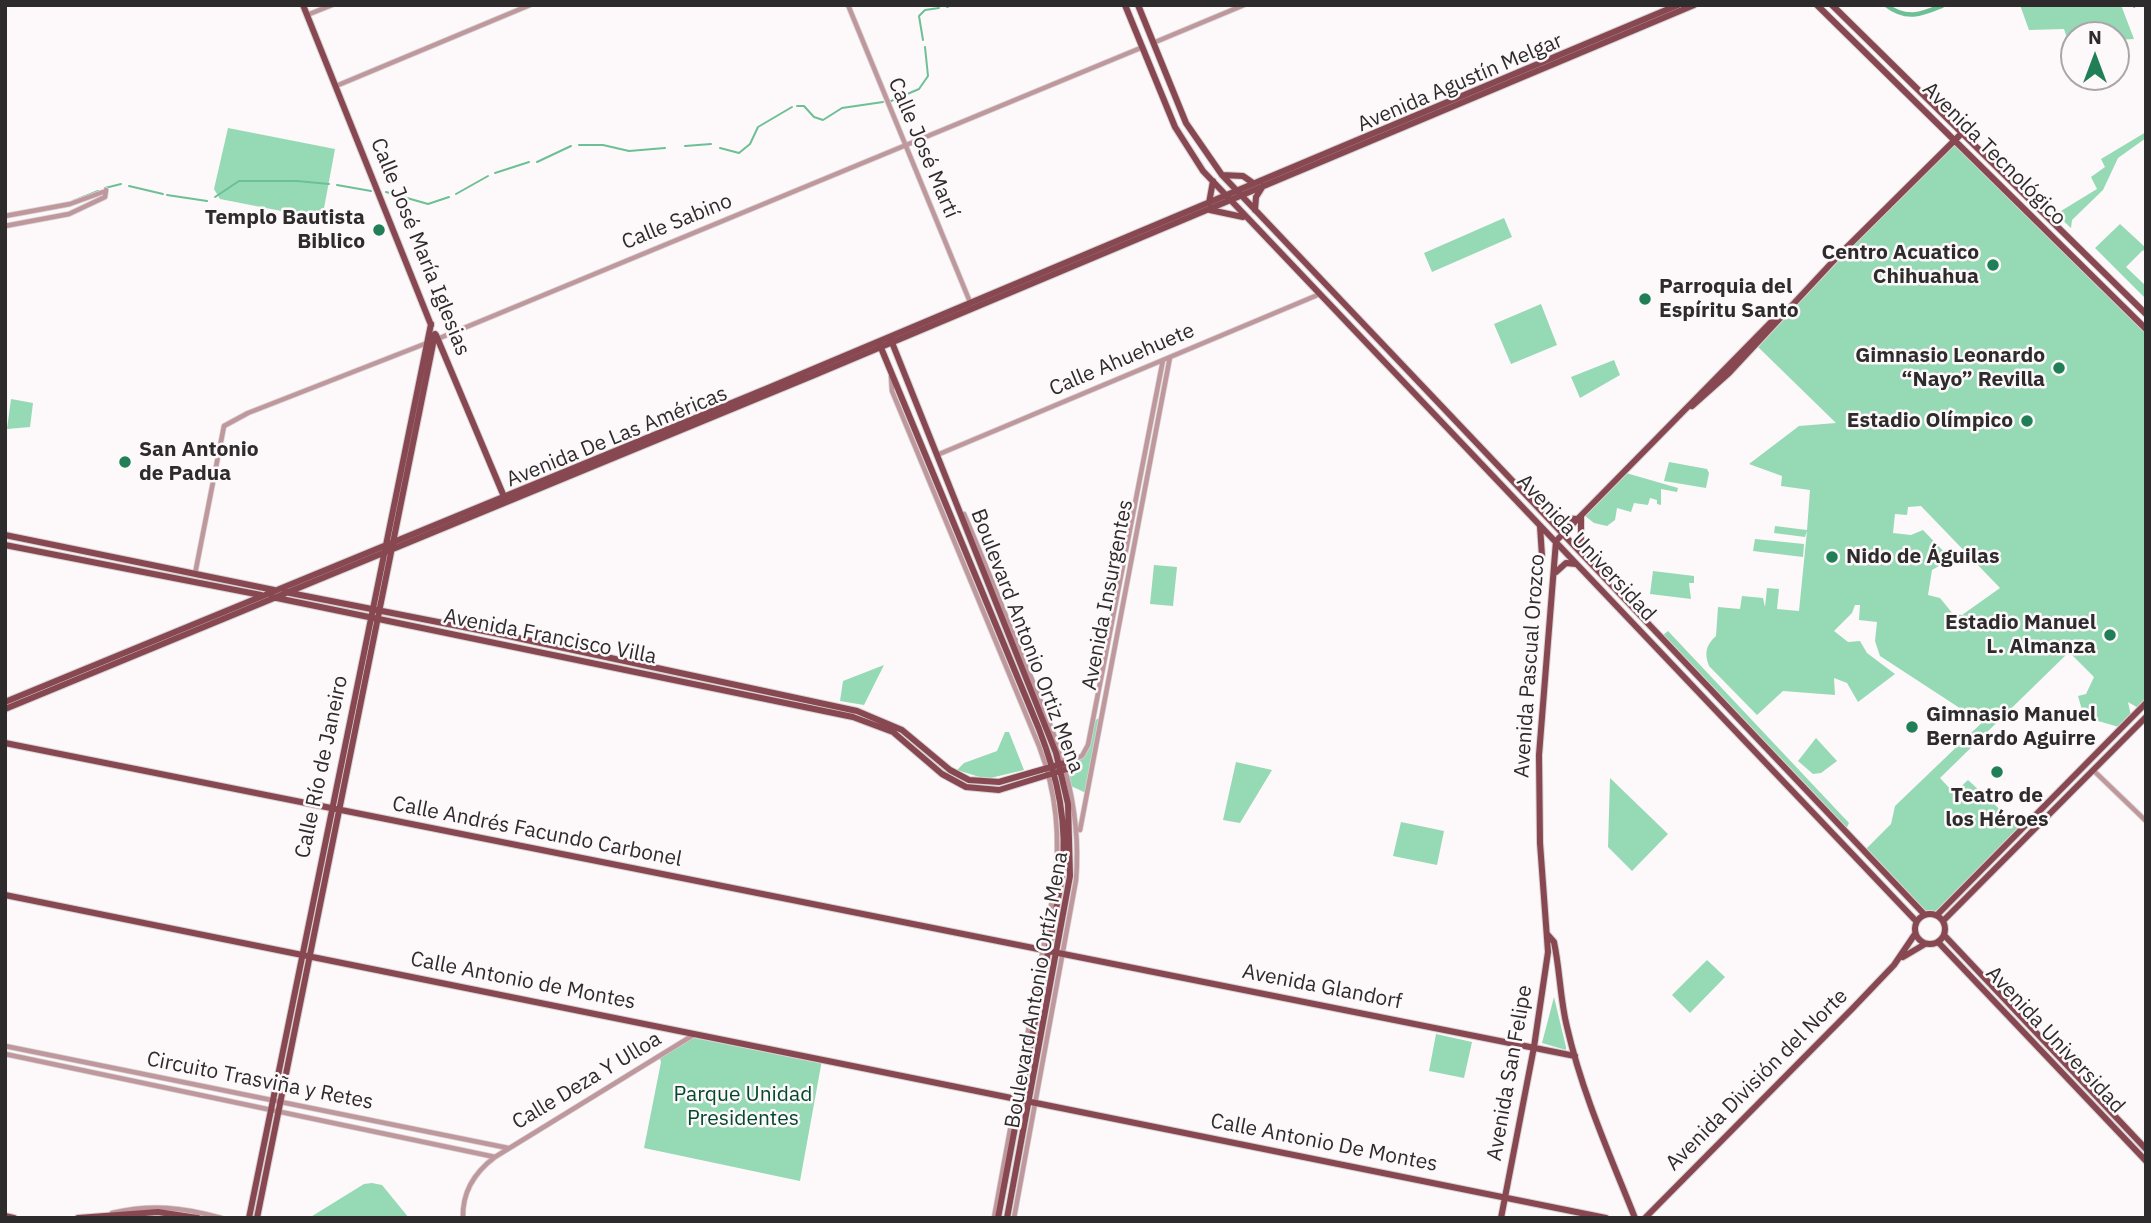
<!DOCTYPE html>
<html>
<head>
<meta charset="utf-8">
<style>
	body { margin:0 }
	#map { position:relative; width:2151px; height:1223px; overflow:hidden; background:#fdf8f9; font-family:"IBM Plex Sans",sans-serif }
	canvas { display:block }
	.frame { position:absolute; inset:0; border:7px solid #2d2b2c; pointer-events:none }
	.north { position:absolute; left:2060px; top:21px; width:70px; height:70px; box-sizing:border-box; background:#fdf8f9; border:2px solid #aaa6a7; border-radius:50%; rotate:0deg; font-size:19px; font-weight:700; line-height:28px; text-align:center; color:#2d2b2c }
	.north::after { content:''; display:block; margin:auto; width:24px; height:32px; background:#207f56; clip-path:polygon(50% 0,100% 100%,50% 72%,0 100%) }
</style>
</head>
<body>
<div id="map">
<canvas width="2151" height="1223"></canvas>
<div class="frame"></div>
<div class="north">N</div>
</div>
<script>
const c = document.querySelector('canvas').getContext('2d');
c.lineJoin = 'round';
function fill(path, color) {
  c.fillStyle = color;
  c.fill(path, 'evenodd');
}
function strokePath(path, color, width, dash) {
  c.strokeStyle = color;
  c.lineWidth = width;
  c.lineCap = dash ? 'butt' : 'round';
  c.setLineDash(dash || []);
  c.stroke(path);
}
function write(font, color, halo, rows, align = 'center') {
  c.font = font + ' "IBM Plex Sans",sans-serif';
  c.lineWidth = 5;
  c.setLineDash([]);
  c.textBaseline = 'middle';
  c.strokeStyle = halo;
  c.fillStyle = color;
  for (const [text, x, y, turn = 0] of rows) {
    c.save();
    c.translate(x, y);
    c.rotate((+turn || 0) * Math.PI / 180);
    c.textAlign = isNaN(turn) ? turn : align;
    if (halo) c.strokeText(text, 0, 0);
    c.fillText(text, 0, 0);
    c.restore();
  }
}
fill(new Path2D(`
	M2020,5h101l13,34 -18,1v-5l-38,-4 -11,7 -3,-9 -35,1z
	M228,128l107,21 -13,70 -102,-20 -6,-10z
	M2146,132v6l-28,20 -15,32 -31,30 -1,8 -15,-14 41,-25 -6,-12 14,-10 -4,-8z
	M1955,140l191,189v375l-6,5 -12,-7 3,14 -12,11 -35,-10 -6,-21 8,-2 8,-17 -25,-25 -129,126 14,15 14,-13 53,49 -84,86 -13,-1 -60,-63 27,-27 4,-18 97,-93 -14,7 -98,-64 -5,-15 2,-19 -18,-2 1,-15h-5l-3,8 -18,18 14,11 12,-1 7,12 28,21 -37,28 -11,-19 -13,-5 1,17 -52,-4 -26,24 -48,-49c-5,-13 -3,-21 7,-30l2,-29 22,2 2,-13 21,2 2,9 2,-19 12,1 -2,20 22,2 8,-80 -2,6 -31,-4 1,-7 32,4 3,-40 -29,-4 1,-10 -33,-12 50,-38 37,-3 -80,-78zM1921,506l79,82 -38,27 -9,-1 -13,-16 -12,-3 4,-25 19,-11 -28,-29 -12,5 -18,-2 2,-19 12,1 1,-8z
	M1504,218l8,19 -80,35 -8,-19z
	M2120,224l26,24v5l-3,-3 -17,17 20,19v13l-51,-51z
	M1541,304l16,41 -46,19 -17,-40z
	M1614,360l6,15 -40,23 -9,-21z
	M11,399l22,4 -3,24 -23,2z
	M1669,462l38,7 2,4 -3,15 -42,-7z
	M1626,473l52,15 -1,4 -16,-3v16l-4,-1v-4l-7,-2 -2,7 -14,-2 -3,9 -14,-4 -2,12 -8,6 -13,-3 -10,-8z
	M1755,539l49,5 -1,13 -50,-6z
	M1154,565l23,2 -4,39 -23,-2z
	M1653,571l41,5v7h-5l2,16 -41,-5z
	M1668,631l181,192 -3,6 -184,-193z
	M884,665l-20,40 -24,-4 3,-20z
	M1100,717l-14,76 -15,-7 -6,-23 20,-10 8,-31z
	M1005,732h4l15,38 -38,9 -29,-9 7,-7 33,-12z
	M1816,738l21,23 -16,12 -8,1 -15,-13z
	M1236,762l36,8 -32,53 -17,-3z
	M1610,778l58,56 -36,37 -24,-24z
	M1401,822l43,9 -7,34 -44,-9z
	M1707,960l18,17 -35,36 -18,-18z
	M1554,997l12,50v3l-24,-7z
	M1436,1034l36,8 -8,36 -35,-7z
	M694,1035l128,25 -22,121 -156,-33 17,-86 -2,-6z
	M372,1183l10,2 27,33h-100l55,-34z`), '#96d9b5');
strokePath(new Path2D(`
	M947,7l5,-2
	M2134,7l3,-2
	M923,40l-4,-24 6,-6 14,-2
	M891,101l28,-12 9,-13 -3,-29
	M797,106h7l10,11 9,3 19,-12 41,-6
	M579,145h24l26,6 36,-3
	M685,146l26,-2
	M720,148l19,5 11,-9 8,-17 34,-20
	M537,162l34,-16
	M495,173l34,-11
	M337,185l34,6
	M129,186l34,8
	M105,188l16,-4
	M386,192l42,12 21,-7
	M456,194l32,-18
	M167,195l40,6
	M215,197l24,-16h58l32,3
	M73,201l25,-10`), '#6dc096', 2);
strokePath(new Path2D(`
	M1886,5c21,16 36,9 58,0`), '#6dc096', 4.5);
const minor = new Path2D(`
	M848,5l122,297
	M307,15l25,-10
	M1153,43l91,-38
	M336,86l194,-81
	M5,216l65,-12 33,-12
	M5,226l64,-12 36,-17 1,-7
	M435,340l708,-293
	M891,376l1,15 147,355c18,47 22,94 15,143l-60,329
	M937,455l383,-161
	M964,514c20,46 38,93 57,139 32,78 62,140 55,227l-62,338
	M195,574l29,-148 24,-13 179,-70
	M1065,763l17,-7 6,-11 75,-385
	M2093,770l53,51
	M1080,830l90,-473
	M5,1046l503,102
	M5,1054l490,103
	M112,1213c39,-9 70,-6 109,5
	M463,1218c-1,-26 12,-46 32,-61l200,-123`);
const major = new Path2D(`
	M303,5l128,320
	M1125,5l50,122 28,44 713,750
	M1138,5l48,118 36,52 702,739
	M1817,5l329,324
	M1832,5l314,309
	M1222,175l21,1 10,7
	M1209,203l4,-22
	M1210,210l33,7
	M1255,210l1,-13 7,-11
	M436,335l69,164
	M891,340l165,413 12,51 2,72 -63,342
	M879,343l160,386c19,49 29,95 23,148l-64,341
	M1692,406l37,-33 110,-118 124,-123
	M1581,517v35
	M1550,518l29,1
	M1540,526l2,30
	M5,535l269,55
	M5,545l256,50
	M1556,572l10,-9 10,1
	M285,592l214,42 358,77 45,19 48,40 19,10 30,2 66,-19
	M272,597l581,120 40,15 49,42 24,13 33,3 68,-21
	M5,702l763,-314 910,-383
	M5,709l807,-333 882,-371
	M5,743l1570,313
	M5,895l1601,323
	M1915 929a15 15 0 1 1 30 0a15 15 0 1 1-30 0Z
	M1937,915l209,-212
	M1943,921l203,-204
	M1547,934l7,8c6,28 6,57 13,85 15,66 43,128 68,191
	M1944,935l202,214
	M1938,942l208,219
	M1903,957l22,-13
	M5,1216l9,2
	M78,1218l80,-6 40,6
	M249,1218l182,-894
	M257,1218l178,-884
	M1501,1218l33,-171 14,-95 -8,-109 -1,-88 17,-214 219,-223 8,-5
	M1645,1218l207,-209 42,-44 21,-31`);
strokePath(minor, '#d8d3d4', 6);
strokePath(major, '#d8d3d4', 8);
strokePath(minor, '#bf989d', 4.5);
strokePath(major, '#884852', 6);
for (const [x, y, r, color] of [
	[379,230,7,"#207f56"],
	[1993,265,7,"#207f56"],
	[1645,299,7,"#207f56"],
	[2059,368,7,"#207f56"],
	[2027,421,7,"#207f56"],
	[125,462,7,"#207f56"],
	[1832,557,7,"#207f56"],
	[2110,635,7,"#207f56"],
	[1912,727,7,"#207f56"],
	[1997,772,7,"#207f56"]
]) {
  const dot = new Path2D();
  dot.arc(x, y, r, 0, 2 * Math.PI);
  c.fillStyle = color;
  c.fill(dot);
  strokePath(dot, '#fdf8f9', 2.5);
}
write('21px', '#2d2b2c', '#fdf8f9', [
	["Avenida Agustín Melgar",1460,83,-23],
	["Calle José Martí",923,148,67],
	["Avenida Tecnológico",1994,154,45],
	["Calle Sabino",677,222,-22],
	["Calle José María Iglesias",420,247,68],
	["Calle Ahuehuete",1122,360,-23],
	["Avenida De Las Américas",617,437,-22],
	["Avenida Universidad",1586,548,47],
	["Avenida Insurgentes",1108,595,-79],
	["Avenida Francisco Villa",550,637,11],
	["Boulevard Antonio Ortiz Mena",1027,641,69],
	["Avenida Pascual Orozco",1530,666,-86],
	["Calle Río de Janeiro",322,767,-78],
	["Calle Andrés Facundo Carbonel",537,832,11],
	["Calle Antonio de Montes",523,981,11],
	["Avenida Glandorf",1322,987,11],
	["Boulevard Antonio Ortíz Mena",1037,990,-80],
	["Avenida Universidad",2055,1040,47],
	["Avenida San Felipe",1510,1073,-80],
	["Avenida División del Norte",1757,1080,-45],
	["Circuito Trasviña y Retes",260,1081,11],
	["Calle Deza Y Ulloa",587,1081,-31],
	["Calle Antonio De Montes",1324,1143,11]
]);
write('bold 21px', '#2d2b2c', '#fdf8f9', [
	["Templo Bautista",365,218],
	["Biblico",365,242],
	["Centro Acuatico",1979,253],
	["Chihuahua",1979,277],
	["Parroquia del",1659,287,"left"],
	["Espíritu Santo",1659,311,"left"],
	["Gimnasio Leonardo",2045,356],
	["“Nayo” Revilla",2045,380],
	["Estadio Olímpico",2013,421],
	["San Antonio",139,450,"left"],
	["de Padua",139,474,"left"],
	["Nido de Águilas",1846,557,"left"],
	["Estadio Manuel",2096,623],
	["L. Almanza",2096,647],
	["Gimnasio Manuel",1926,715,"left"],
	["Bernardo Aguirre",1926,739,"left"],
	["Teatro de",1997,796,"center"],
	["los Héroes",1997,820,"center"]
], 'right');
write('21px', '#03492e', '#fdf8f9', [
	["Parque Unidad",743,1095],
	["Presidentes",743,1119]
]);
</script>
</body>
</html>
